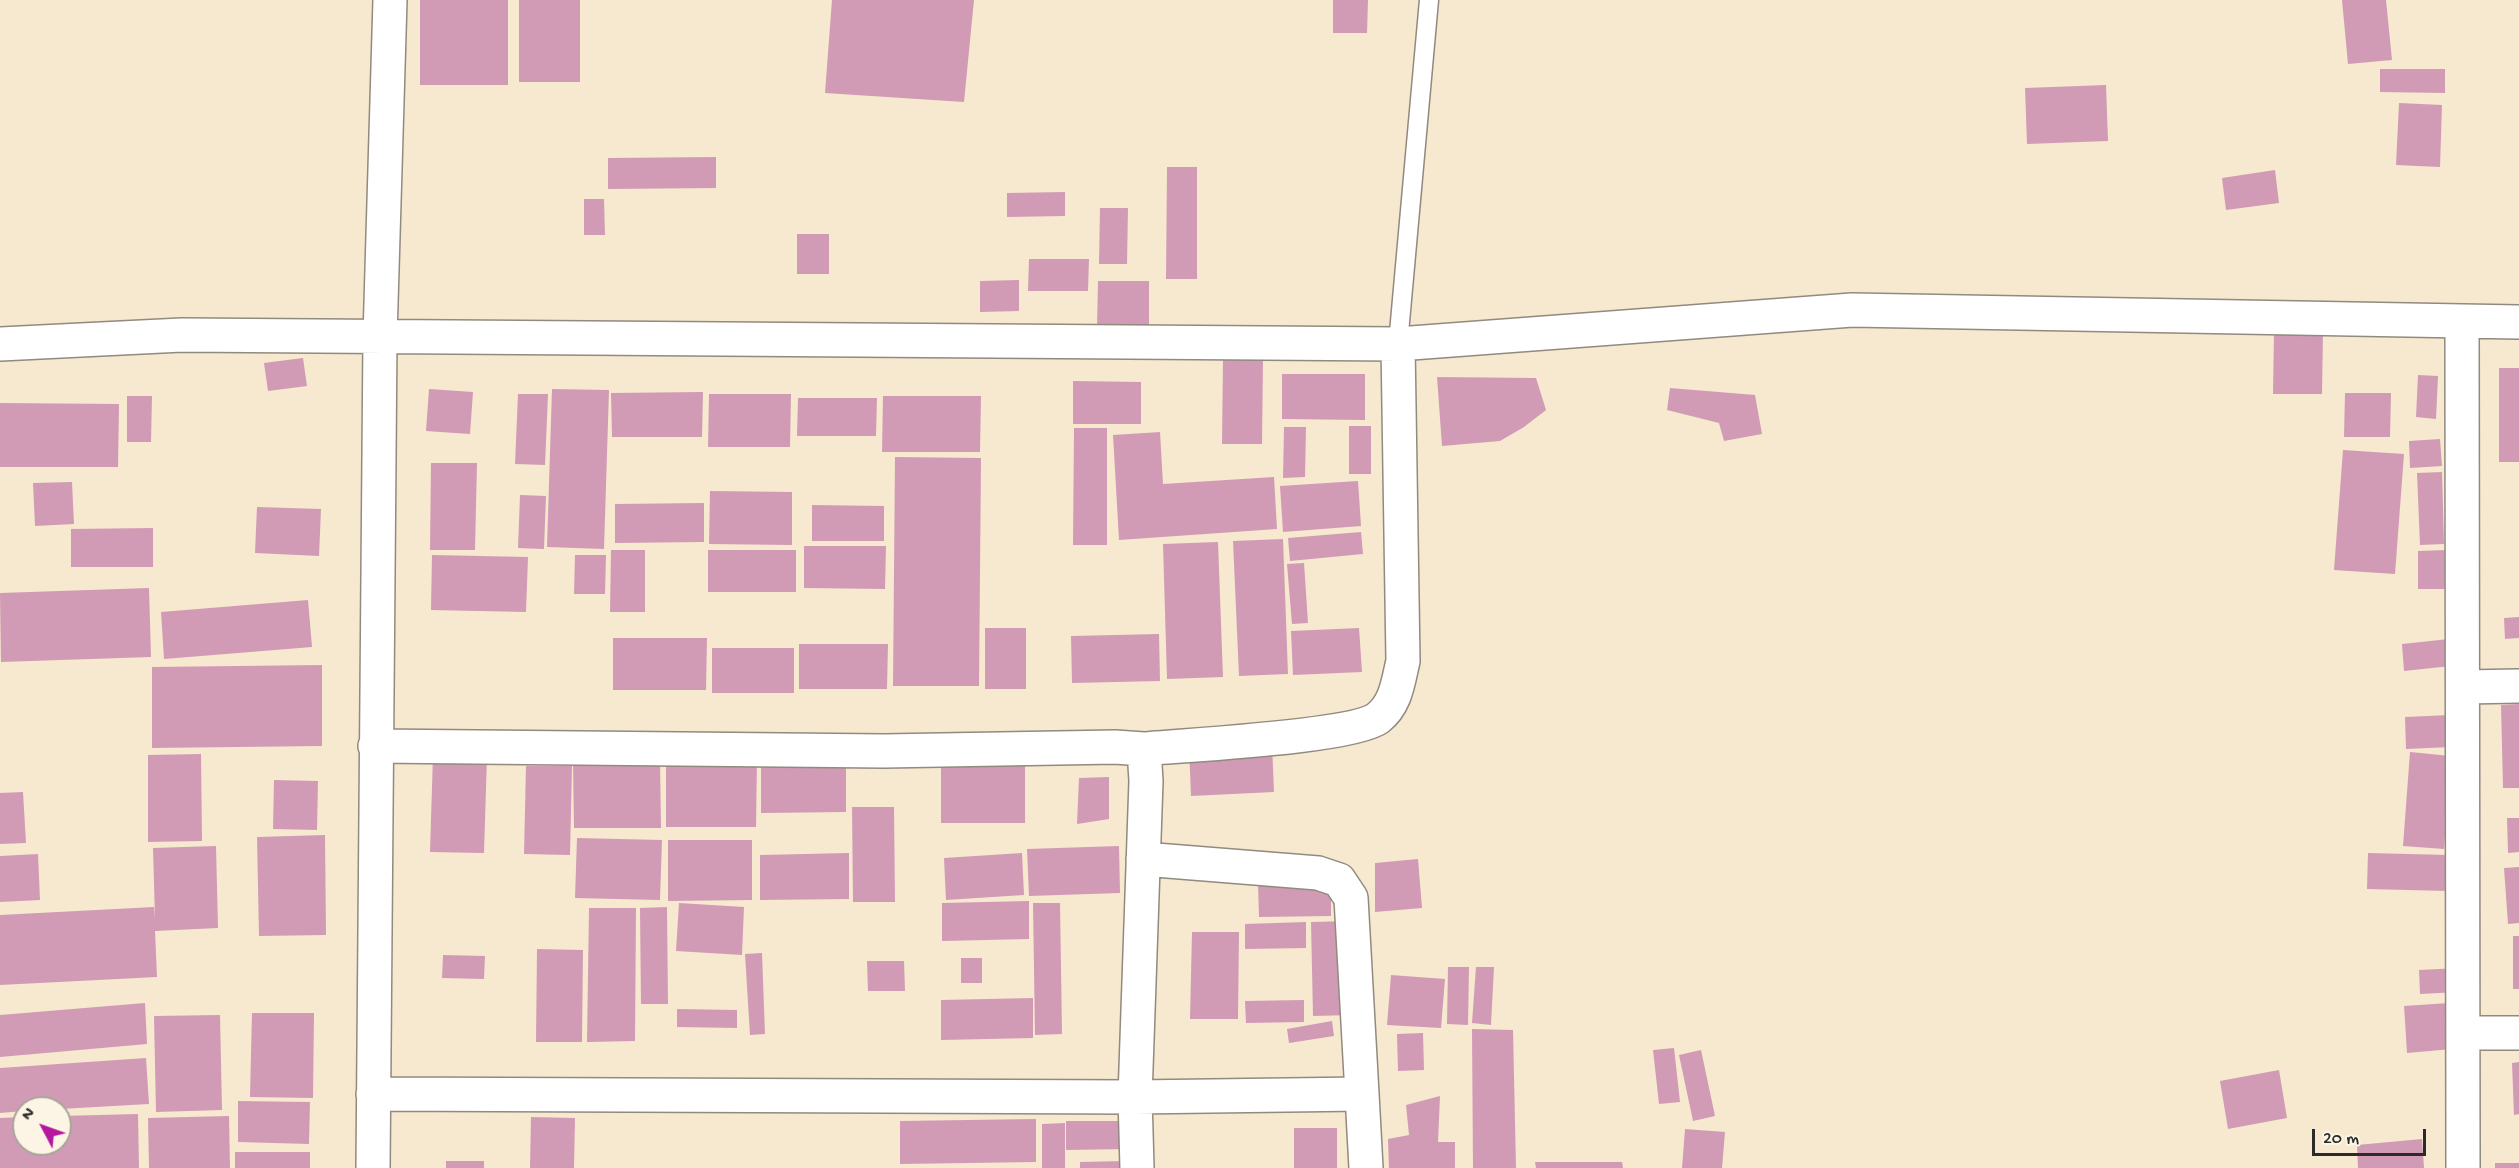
<!DOCTYPE html>
<html>
<head>
<meta charset="utf-8">
<style>
	body { margin:0 }
	#map { position:relative; width:2519px; height:1168px; overflow:hidden; background:#f7e8d0; font-family:"Gochi Hand",sans-serif }
	canvas { display:block }
	.north { position:absolute; left:12px; top:1096px; width:60px; height:60px; box-sizing:border-box; background:#fcf5e5; border:2px solid #a8a49b; border-radius:50%; rotate:311deg; font-size:16px; font-weight:700; line-height:24px; text-align:center; color:#2b2b2b }
	.north::after { content:''; display:block; margin:auto; width:21px; height:27px; background:#b5179e; clip-path:polygon(50% 0,100% 100%,50% 72%,0 100%) }
	.scale { position:absolute; left:2312px; top:1129px; width:114px; height:27px; box-sizing:border-box; border:3px solid #2b2b2b; border-top:0; padding-left:8px; font-size:18px; line-height:21px; white-space:nowrap; color:#2b2b2b; -webkit-text-stroke:4px #fcf5e5; paint-order:stroke }
</style>
</head>
<body>
<div id="map">
<canvas width="2519" height="1168"></canvas>
<div class="north">N</div>
<div class="scale">20 m</div>
</div>
<script>
const c = document.querySelector('canvas').getContext('2d');
c.lineJoin = 'round';
function fill(path, color) {
  c.fillStyle = color;
  c.fill(path, 'evenodd');
}
function strokePath(path, color, width, dash) {
  c.strokeStyle = color;
  c.lineWidth = width;
  c.lineCap = dash ? 'butt' : 'round';
  c.setLineDash(dash || []);
  c.stroke(path);
}
fill(new Path2D(`
	M420,0h88v85h-88z
	M519,0h61v82h-61z
	M832,0h142l-10,102 -139,-9z
	M1333,0h35l-1,33h-34z
	M2342,0h44l6,60 -44,4z
	M2380,69h65v24l-65,-1z
	M2106,85l2,56 -81,3 -2,-56z
	M2399,103l43,2 -2,62 -44,-2z
	M716,157v31l-108,1v-31z
	M1167,167h30v112h-31z
	M2275,170l4,33 -53,7 -4,-32z
	M1065,192v24l-58,1v-24z
	M584,199h20l1,36h-21z
	M1100,208h28l-1,56h-28z
	M797,234h32v40h-32z
	M1029,259h60l-1,32h-60z
	M1019,280v31l-39,1v-31z
	M1098,281h51v47h-52z
	M2274,331h49l-1,63h-49z
	M303,358l4,28 -39,5 -4,-28z
	M1223,358h40l-1,86h-40z
	M2499,368h20v94h-20z
	M1282,374h83v46l-83,-1z
	M2418,375l20,1 -2,43 -20,-2z
	M1437,377l99,1 10,32 -22,17 -24,14 -58,5z
	M1073,381l68,1v42h-68z
	M1670,388l85,7 7,39 -38,7 -5,-18 -52,-13z
	M429,389l44,3 -3,42 -44,-3z
	M552,389l57,1 -5,159 -57,-2z
	M703,392l-1,45h-90l-1,-44z
	M2345,393h46l-1,44h-46z
	M518,394h30l-3,71 -30,-1z
	M709,394h82l-1,53h-82z
	M127,396h25l-1,46h-24z
	M883,396h98l-1,56h-98z
	M798,398h79l-1,38h-79z
	M0,403l119,1 -1,63h-118z
	M1349,426h22v48h-22z
	M1284,427h22l-1,50 -22,1z
	M1074,428h33v117h-34z
	M1160,432l3,52 111,-7 3,52 -158,11 -6,-105z
	M2440,439l2,27 -32,2 -1,-27z
	M2343,450l61,4 -9,120 -61,-4z
	M895,457l86,1 -2,228h-86z
	M431,463h46l-2,87h-45z
	M2442,472l2,72 -24,1 -3,-72z
	M1358,481l3,45 -78,6 -3,-46z
	M72,482l2,42 -39,2 -2,-43z
	M710,491l82,1v53l-83,-1z
	M520,495l26,1 -2,53 -26,-1z
	M704,503v39l-89,1v-39z
	M812,505l72,1v35h-72z
	M257,507l64,2 -2,47 -64,-3z
	M153,528v39h-82v-38z
	M1361,532l2,22 -73,7 -2,-23z
	M1283,539l5,135 -49,2 -6,-135z
	M1218,542l5,135 -56,2 -4,-135z
	M804,546h82l-1,43 -81,-1z
	M611,550h34v62h-35z
	M708,550h88v42h-88z
	M2447,550l-1,39h-28v-38z
	M432,555l96,2 -2,55 -95,-2z
	M575,555h31l-1,39h-31z
	M1304,563l4,60 -16,1 -5,-60z
	M149,588l2,69 -150,5 -1,-69z
	M308,600l4,47 -148,12 -3,-47z
	M2519,617v21l-14,1 -1,-21z
	M985,628h41v61h-41z
	M1359,628l3,44 -69,3 -2,-44z
	M1159,634l1,47 -88,2 -1,-47z
	M613,638h94l-1,52h-93z
	M2449,639l2,27 -47,5 -2,-27z
	M799,644h89l-1,45h-88z
	M712,648h82v45h-82z
	M322,665v81l-170,2v-81z
	M2519,704v84h-16l-2,-83z
	M2450,715l1,32 -45,2 -1,-32z
	M1272,744l2,48 -83,4 -2,-49z
	M2410,752l41,4 -7,93 -41,-3z
	M201,754l1,87 -54,1v-87z
	M433,755l54,1 -3,97 -54,-1z
	M666,759h91l-1,68h-90z
	M941,759h84v64h-84z
	M660,760l1,68h-87l-1,-66z
	M761,762h85v50l-85,1z
	M526,766h46l-2,89 -46,-1z
	M1109,777v42l-32,5 2,-46z
	M274,780l44,1 -1,49 -44,-1z
	M23,792l3,51 -26,1v-51z
	M852,807h42l1,95h-42z
	M2507,818h12v34l-11,1z
	M325,835l1,100 -67,1 -2,-99z
	M577,838l85,2 -2,60 -85,-2z
	M668,840h84v60l-84,1z
	M216,846l2,82 -63,3 2,46 -157,8v-70l154,-8 1,12 -2,-71z
	M1119,846l1,47 -91,3 -2,-47z
	M849,853v46l-89,1v-45z
	M1022,853l2,42 -78,5 -2,-42z
	M2368,853l81,2 -1,36 -81,-2z
	M38,854l2,46 -40,2v-46z
	M1418,859l4,49 -47,4v-49z
	M2519,867v56l-11,1 -4,-56z
	M1331,883v33l-72,1 -1,-33z
	M1029,901v38l-87,2v-38z
	M679,903l65,4 -2,48 -66,-4z
	M1033,903h27l2,131 -27,1z
	M667,907l1,97h-27l-1,-96z
	M589,908h47l-1,133 -48,1z
	M1351,921l2,94 -40,1 -2,-94z
	M1306,922v26l-61,1v-25z
	M1192,932h47l-1,87h-48z
	M2513,936h6v53h-6z
	M537,949l46,1 -1,92h-46z
	M762,953l3,81 -15,1 -5,-81z
	M443,955l42,1 -1,23 -42,-1z
	M961,958h21v25h-21z
	M867,961h37l1,30h-37z
	M1448,967h21l-1,58 -21,-1z
	M1476,967h18l-3,58 -19,-2z
	M2459,968v24l-39,2 -1,-24z
	M1391,975l54,4 -4,49 -54,-3z
	M1033,998v40l-92,2v-40z
	M1304,1000v22l-58,1 -1,-22z
	M145,1003l2,41 -147,13v-42z
	M2449,1003l3,46 -45,4 -3,-47z
	M677,1009l60,1v18l-60,-1z
	M252,1013h62l-1,85 -63,-1z
	M220,1015l2,95 -66,2 -2,-96z
	M1332,1021l2,15 -45,7 -2,-14z
	M1472,1029l41,1 3,138h-43z
	M1423,1033l1,37 -26,1 -1,-37z
	M1674,1048l6,54 -21,2 -6,-54z
	M1701,1050l14,66 -22,5 -14,-66z
	M146,1058l3,46 -89,5 -36,-1v3l-24,2v-45z
	M2519,1062v52l-5,1 -2,-52z
	M2279,1070l8,48 -59,11 -8,-48z
	M1440,1096l-2,46h17v26h-66l-1,-29 21,-4 -3,-30z
	M238,1101l72,1 -1,42 -71,-2z
	M138,1114l1,54h-139v-50l24,-1v27h36v-28z
	M229,1116l1,52h-81l-1,-50z
	M531,1117l44,1 -1,50h-44z
	M1036,1119v43l-136,2v-43z
	M1066,1121h62v28l-62,1z
	M1065,1123v45h-23v-44z
	M1294,1128h43v40h-43z
	M1685,1129l40,3 -3,36h-40z
	M2422,1139l2,29h-66l-1,-23z
	M235,1152h75v16h-75z
	M446,1161h38v7h-38z
	M1126,1161v7h-46v-6z
	M1535,1162h87l1,6h-87z
	M2495,1163h24v5h-24z`), '#d19bb5');
const lane = new Path2D(`
	M1398,344l31,-344`);
const street = new Path2D(`
	M2462,321l1,847
	M0,344l182,-9 1216,9 454,-34 667,12
	M2463,687l56,-1
	M375,746l509,5 231,-4 29,2c41,-4 209,-12 234,-31 18,-14 20,-36 25,-57l-5,-317
	M1143,859l175,14 21,7 12,18 11,196
	M2463,1033h56
	M373,1094l762,3 227,-3 4,74
	M373,1168l7,-831 10,-337
	M1137,1168l-2,-71 11,-316 -2,-32`);
strokePath(lane, '#918a7e', 21);
strokePath(street, '#918a7e', 36);
strokePath(lane, '#fff', 18);
strokePath(street, '#fff', 33);
</script>
</body>
</html>
